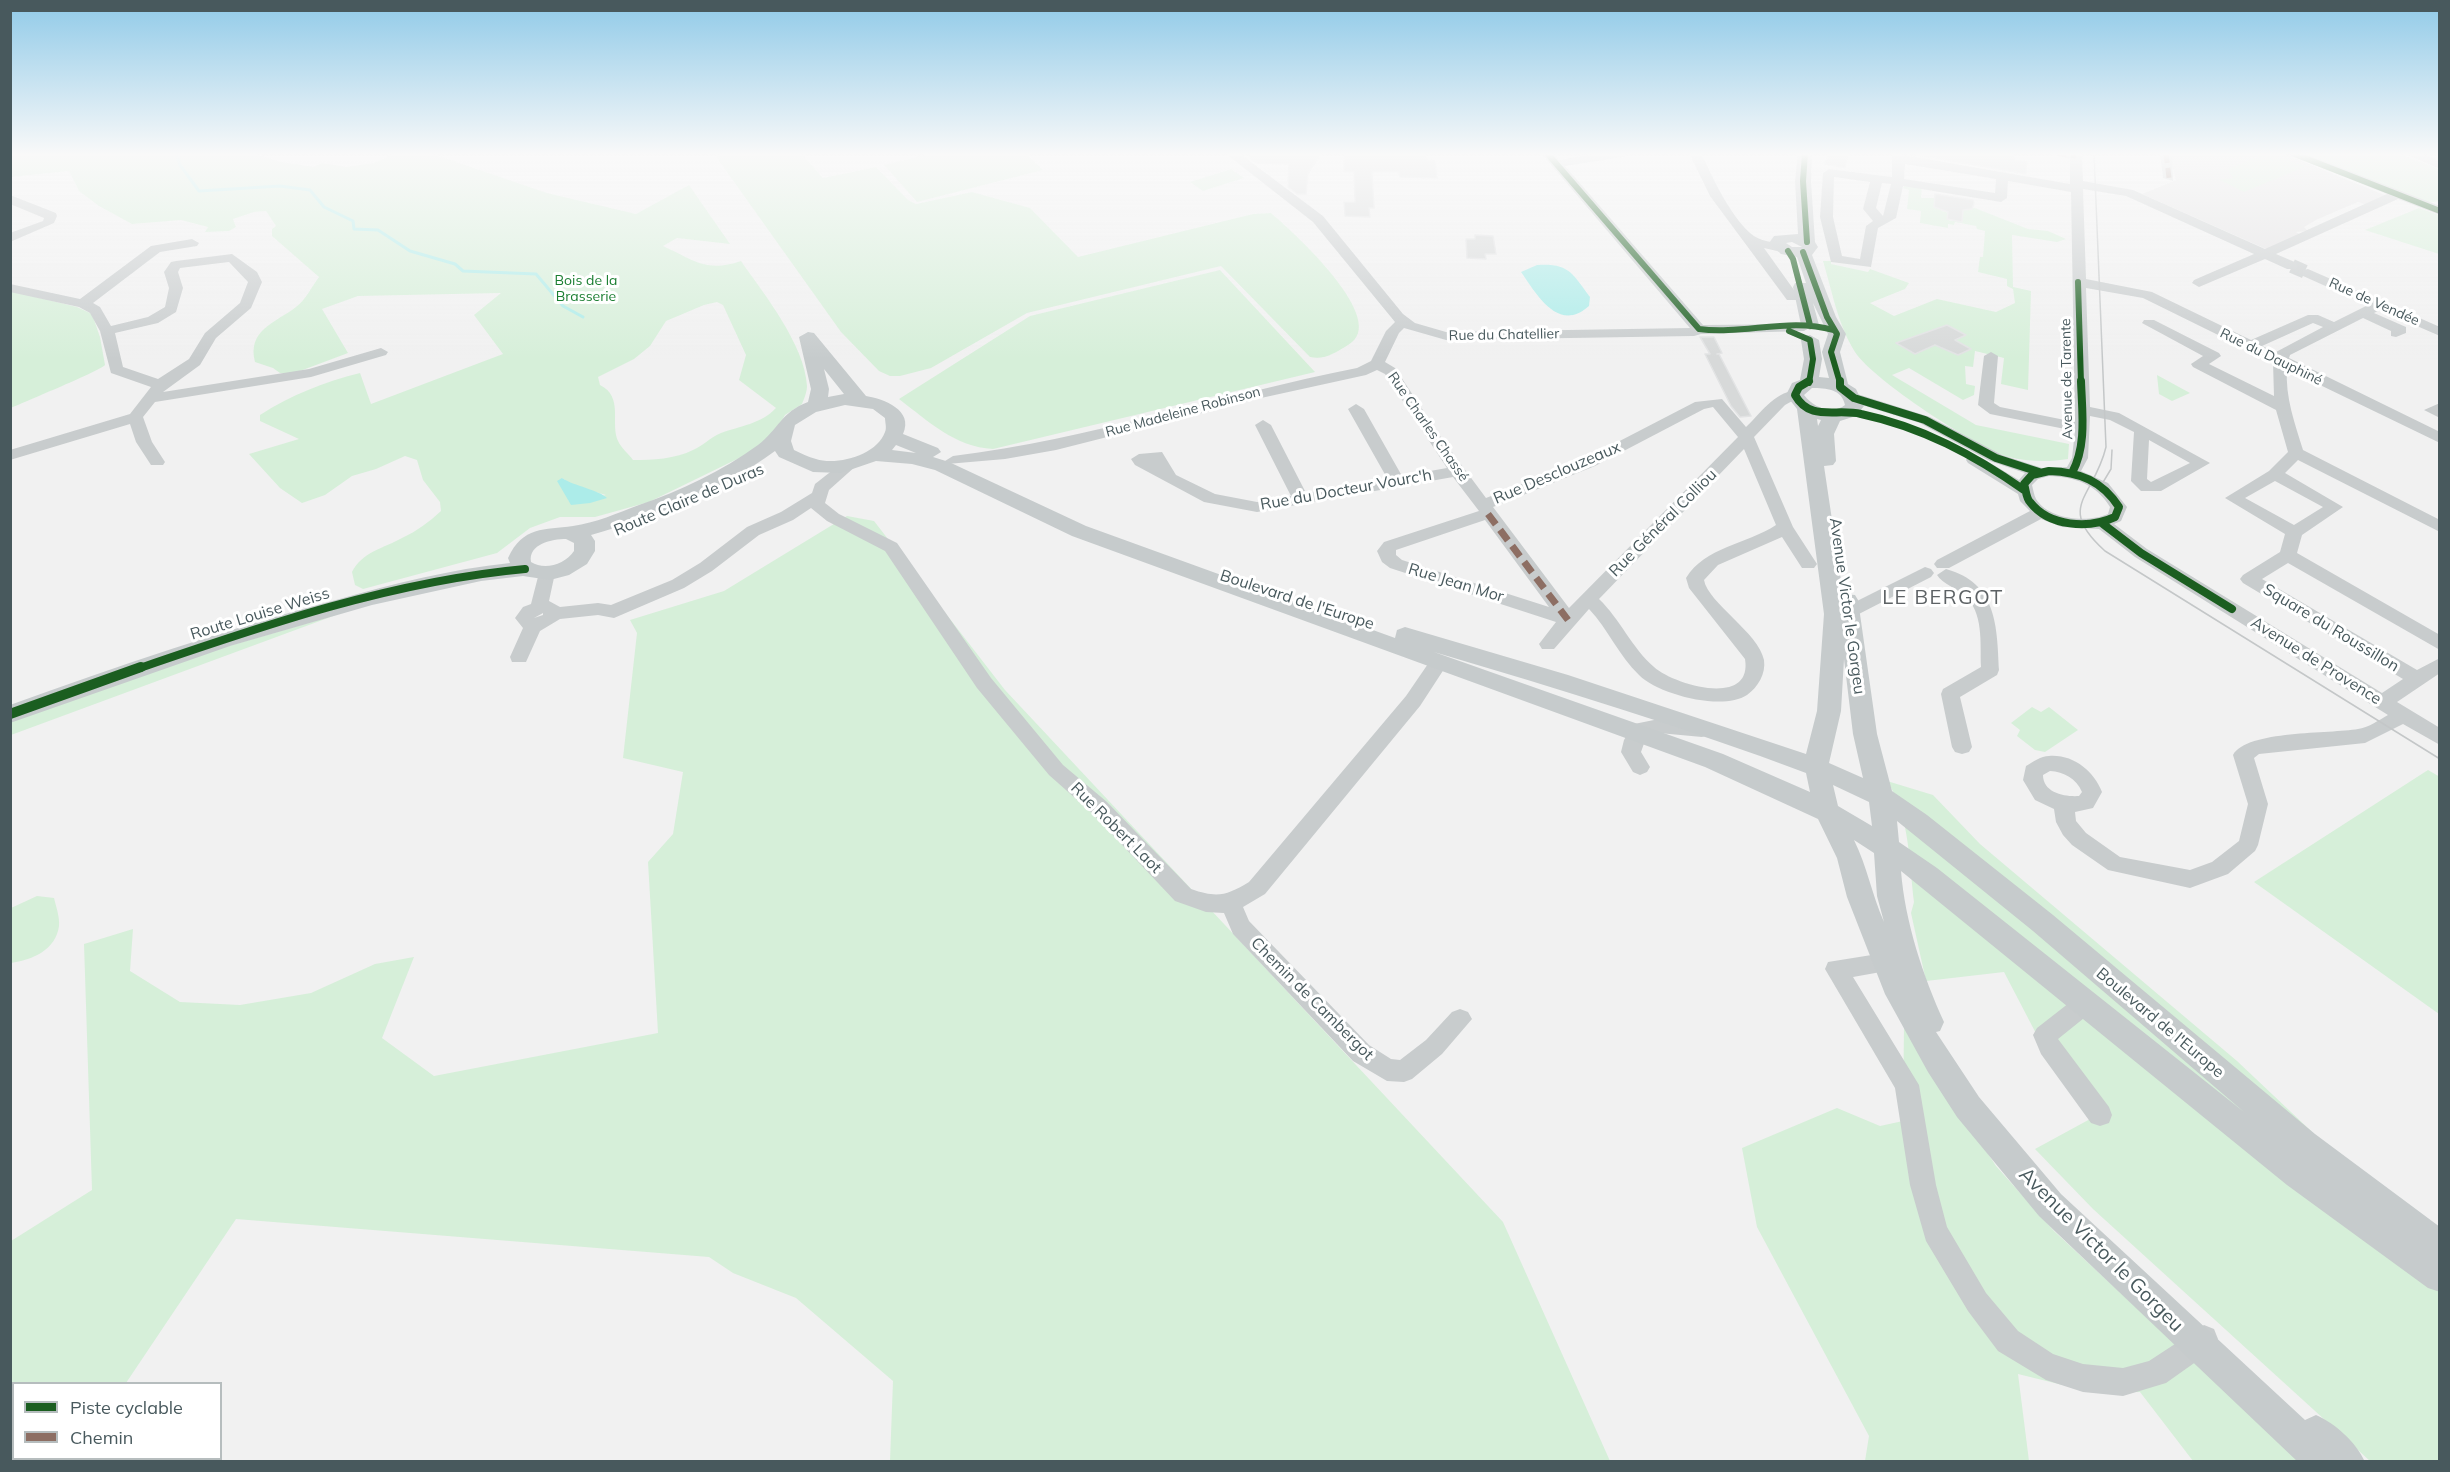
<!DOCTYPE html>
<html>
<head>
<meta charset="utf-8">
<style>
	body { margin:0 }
	#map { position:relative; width:2450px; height:1472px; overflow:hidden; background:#f1f1f1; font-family:Mulish,sans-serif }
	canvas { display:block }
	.frame { position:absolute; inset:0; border:12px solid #48595d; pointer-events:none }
	.legend { position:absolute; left:12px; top:1382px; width:210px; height:78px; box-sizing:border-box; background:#fff; border:2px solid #b6bdbe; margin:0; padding:8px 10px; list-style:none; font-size:18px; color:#48595d }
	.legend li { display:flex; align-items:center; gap:12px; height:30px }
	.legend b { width:30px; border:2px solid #b6bdbe }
</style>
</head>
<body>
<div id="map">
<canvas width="2450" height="1472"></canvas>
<div class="frame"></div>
<ul class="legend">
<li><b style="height:8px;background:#1b5e20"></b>Piste cyclable</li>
<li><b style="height:8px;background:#8d6e63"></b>Chemin</li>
</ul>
</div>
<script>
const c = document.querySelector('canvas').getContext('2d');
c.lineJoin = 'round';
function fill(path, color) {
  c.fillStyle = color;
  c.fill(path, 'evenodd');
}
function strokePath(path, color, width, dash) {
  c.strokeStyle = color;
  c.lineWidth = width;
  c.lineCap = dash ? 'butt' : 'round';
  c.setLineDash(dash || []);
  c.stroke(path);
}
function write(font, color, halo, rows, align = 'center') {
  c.font = font + ' Mulish,sans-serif';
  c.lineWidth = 6;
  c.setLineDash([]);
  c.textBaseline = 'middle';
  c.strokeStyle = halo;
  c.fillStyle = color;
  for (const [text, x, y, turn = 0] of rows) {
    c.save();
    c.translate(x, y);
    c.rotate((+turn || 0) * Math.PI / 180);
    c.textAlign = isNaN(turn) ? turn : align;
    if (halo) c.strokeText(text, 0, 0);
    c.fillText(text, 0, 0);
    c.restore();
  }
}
fill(new Path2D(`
	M2169,153h113l105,43 -20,9 -9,-3 -40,17 -14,8 4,4 -12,1 5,3 -35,14 -124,-55 34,-14z`), '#e3e2e3');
fill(new Path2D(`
	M11,153h242l28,9 33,5 8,-4 24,4 28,-4 22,-10h34l117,40 89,21 53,-29 41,59 -53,-6 -14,8c31,14 43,27 78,15 23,33 64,84 66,125 0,6 -3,13 -5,18l-17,11 -17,29 -119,58 -54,15h-35l-30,11 -33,25 -134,36 -8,-4 -3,-13c10,-20 32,-24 50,-34 15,-7 27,-16 39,-27l-1,-9 -17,-22 -6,-20 -12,-4 -29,13 -24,7 -27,19 -23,8 -22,-15 -31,-34 50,-15 -39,-18v-6c31,-20 64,-33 100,-42l11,31 132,-50 -29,-39 27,-22 -143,3 -36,13 26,44 -56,21 -12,-1 -7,-5 -18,-6c-8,-32 20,-39 41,-55 9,-6 16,-21 23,-30l-47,-41v-7l4,-3 -10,-15 -12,1 -21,7 3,8 -7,4 -24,1 3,-5 -27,-7 -49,4 -33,-18 -20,-15 -10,-20 -58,6zM717,302l6,3 23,50 -7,25 37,28c-15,16 -36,18 -55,25 -12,5 -18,13 -28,17 -17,9 -41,10 -60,10 -4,-6 -12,-12 -15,-19 -8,-18 6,-44 -18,-56l-2,-8 36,-18 16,-13 16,-25 38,-16zM562,478l12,8 32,9 -37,6z
	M720,153h81l22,25 53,-11 32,33 8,4 56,-12 58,16 48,49 175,-43 18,-1c21,18 121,108 77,132 -13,8 -23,15 -38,12l-89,-91 -194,47 -96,55 -31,8h-10l-11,-5 -38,-39 -124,-174z
	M933,153h92l18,17 -126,32 -33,-37z
	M2267,153l39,13 -62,26 -24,-12 13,-2 -5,-9z
	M2303,153h94l42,16v32l-11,2z
	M1231,169l13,9 -41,13 -13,-9z
	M1904,186l18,1 -1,11h14l7,13 8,2 -2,7 14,2 -3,-12 16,-2 53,21 20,2 18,8 -9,3 -45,-7 1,52 18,4 -3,99 -27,-6 3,-26 -29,-7 -2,16 -8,-1 1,18 9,2 -1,9 -11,5 -54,-32 -17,7 84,50 93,19 -1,15c-17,3 -41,3 -59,-2 -32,-9 -136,-77 -154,-105 -17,-27 -23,-61 -32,-91h8v3l37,8 2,-3 39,14 -4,6 -35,14 24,13 43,-17 59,13 19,-9 -2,-14 -6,-3v-7l-29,-7 2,-15h3l2,-26 -8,-2 -1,-3 -21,-4 -1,3 -6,-1v4l-28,-5 1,-12 -14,-2 2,-19 -6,-2z
	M2419,208l20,7v39l-74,-24z
	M1220,270l95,102 -322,77c-38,-2 -65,-28 -94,-50l131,-83z
	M11,291l66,16 15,7 8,23 5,28c-3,5 -81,37 -94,43z
	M2157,375l33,18 -18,8 -13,-7z
	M847,516l27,5 131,169 498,532 107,239h-720l3,-80 -97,-83 -63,-25 -24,-16 -473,-38 -110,164 -112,1v74l53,1 -3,2 -53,1v-221l81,-51 -8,-246 49,-15 -3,42 50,31 60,3 71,-12 64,-29 39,-7 -32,81 52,38 224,-43 -10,-171 25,-28 10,-62 -60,-14 14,-125 -7,-13 94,-29z
	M336,615l-325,120v-26z
	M2032,707l9,5 8,-5 29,23 -33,22 -10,-2 -18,-14 3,-6 -9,-7z
	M2428,770l12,7 -1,237 -185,-132z
	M1887,781l46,14 47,49 257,217 109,103 93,63v234h-69l-277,-252 -58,-60 57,-31 -51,-75 -37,-71 -78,9 -15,-68 3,-11c-5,-40 -4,-86 -27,-121z
	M37,896l17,2c2,8 6,20 5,28 -3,24 -27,34 -48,37v-55z
	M1904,1025l92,141 58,65 247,230h-108l-53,-69 -45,1 -77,-19 11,87h-164l4,-25 -112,-209 -15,-79 95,-40 43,18 23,-5z`), '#d6efd9');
fill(new Path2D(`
	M1537,265c32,-2 35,8 53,32l-1,9c-31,28 -53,-13 -68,-34z
	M562,478c12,8 37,12 45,20l-17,5 -19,2 -14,-24z`), '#acece9');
strokePath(new Path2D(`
	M176,153l4,12 19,26 81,-5 30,4 14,17 29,14 1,8 24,1 32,21 45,13 8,7 73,3 27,32 20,11`), '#acece9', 3);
const building = new Path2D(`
	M1250,153h71l-13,21 -2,20h-9l-9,-7 1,-23 -33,-1 -6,-5z
	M1344,153h81l1,7 9,1 2,17 -37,-1 -1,-5h-27l2,36h-5l1,9 -25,-1 -1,-14h11l-1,-30h-10z
	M1828,153h20l-3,15 -20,-4z
	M1918,153h94l3,7 12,2 -1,12 -108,-19z
	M1935,194l38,6 1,3 -2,6 -9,1 -1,12 -15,-3 1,-7 -14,-5z
	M1475,235l18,1 3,18h-11l1,5 -19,-1 -1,-19h9z
	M1947,325l19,10 -11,5 16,9 -13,6 -23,-10 -20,9 -19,-11z
	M1700,337h14l8,16 -5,1h2l32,62 -11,1 -9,-11 -26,-52h5z`);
fill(building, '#d7d9d9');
strokePath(building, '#e2e3e4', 1.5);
strokePath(new Path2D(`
	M2292,266l16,7`), '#c7cbcc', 14, [14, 7]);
fill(new Path2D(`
	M1225,153h14l84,63 80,98 12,9 31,9 244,-4 -149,-175h12l6,7 42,-7h28l-6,4 -58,9 138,159 106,-1 2,3 -7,4 -103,3 -7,2 -248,4 -42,-12 -5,5 -14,29 10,6 45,68 46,62 97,-38 112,-58 27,-3 24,28c14,-13 33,-41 54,-35l3,3 -18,10 -31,32 39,90 24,37 -3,4h-12l-20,-31 -64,28 -14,15c4,23 55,53 60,80 2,14 -6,27 -17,35 -24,16 -88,0 -108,-20 -20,-19 -31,-46 -50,-66l-35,40h-12l-3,-5 17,-22 -166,-54 -8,-6 -5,-11 7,-9 95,-31 -26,-34 -196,35 -53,-10 -69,-37 -4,-6 8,-5 23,-2 14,23 39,19 42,8 34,-6 -36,-71 8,-5 8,5 35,68 81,-15 -39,-69 8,-5 8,5 38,67 45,-8 -62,-94 -8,-4 -11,5 -105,23 -205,52 -51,9 -58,5 -2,-3 8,-5c137,-17 268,-61 404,-88l14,-7 15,-30 9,-9 -82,-100zM1713,407l25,30 -169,171 -76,-101 102,-41 109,-57zM1744,449l32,76c-29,19 -71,22 -90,53l3,10 56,71c8,49 -71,26 -91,8 -22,-19 -34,-48 -55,-68zM1485,520l64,87 -147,-47 -6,-5v-5z
	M1689,153h12c13,27 27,59 49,80 10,9 24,9 36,12l2,3 -7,4 -17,-4 35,49 -2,3h-10l-77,-104z
	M1892,153l178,31v-25l-20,-6h32l1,28 50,9 132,59 122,-55 -101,-41h17l137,53v9l-42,-16 -122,55 21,9v6h-10l-22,-10 -66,28 -7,-4 2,-3 60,-26 -128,-58 -43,-7 3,90 66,13 99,48 57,-25h10l16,7 34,-17 -65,-29v-6l5,-1 132,58v9l-60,-26 -6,3 32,14v6l-10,4 -5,-1v-5l-28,-13 -73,37 -1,3 151,74v11l-153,-74c-2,28 8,55 16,81l137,70v12l-142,-72 -13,13 58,34 -41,28 -5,18 143,82v15l-152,-87 -26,16 155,91 23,-12v15l-43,29 43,26v17l-37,-21 -38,19 -106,11 -5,4 14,46 -10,41 -3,6 -27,23 -38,14 -82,-18 -36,-25 -9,-10 -7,-13 -2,-13 -19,-9 -12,-20 3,-14c7,-4 15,-10 23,-10 24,-2 45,15 53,36l-9,16 -18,4 1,9 10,12 34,24 70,13 22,-8 27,-21 9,-37 -15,-49c14,-25 97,-21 125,-26 10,-1 21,-9 30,-14l-253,-158 -36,-28 -37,-2 -21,-8 -92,49h-12l-3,-4 3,-4 93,-49 -10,-10 -2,-7 -50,-31 -2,-3 2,-3h12l39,23 6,-7 -35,-12 -70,-38 -71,-22 -3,-3 8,-5 76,24 72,38 40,13 25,-1 5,-9 3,-27 -85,-17 -12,-9 6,-49 7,-4 7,4 -4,47 6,4 75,15 -4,-230 -63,-11 -1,17 -6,4 -98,-16 -7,32 -18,10 -7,39 -40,-5 -11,-45 3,-44 6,-4 63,8zM1905,164l91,15 -1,14 -91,-14zM1834,177l36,5 -7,27 10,12 -7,5 -6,33 -18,-3 -9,-39zM1882,183l9,1 -8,32 -7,-8zM2086,288l57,10 130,64 1,34 -65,-32 12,-8 -2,-3 -65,-33h-10l-2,3 61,33 -12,8 2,3 83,43 12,42 -19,19 -44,27 60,36 -5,18 -37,23 -3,4 3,4 160,96 -21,14 -235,-144 -33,-25 7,-3 6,-14 -19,-24 -27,-12 7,-13 2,-42 20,4 24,12 -3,49 10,10h20l49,-28 -91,-50 -29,-6zM2313,323l10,4 -47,25 -14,-6zM2149,440l41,23 -39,19 -4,-3zM2049,476c26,1 47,8 61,31l-2,7c-20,9 -59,6 -72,-15 -2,-4 -3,-10 -4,-14l6,-6zM2275,481l48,26 -29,18 -49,-27zM2050,771c14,1 26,7 32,21l-3,4c-14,1 -36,-3 -36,-21z
	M2160,153h12l1,28 -10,-3z
	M2403,153h17l20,8v8z
	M10,195l46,18 1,3 -3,7 -44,19v-9l33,-12 1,-3 -34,-14z
	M192,239l7,4 -2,3 -37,6 -67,51 7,4 11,19 37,-9 17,-10 4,-19 -5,-16 7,-10 5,-1 56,-7 25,18 5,10 -11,26 -35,30 -16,27 -37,27 146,-23 72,-21 7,4 -2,3 -75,22 -156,25 -12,15 9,25 13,20 -2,3h-12l-15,-23 -6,-18 -120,36v-10l120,-36 21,-27 -40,-14 -11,-42 -10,-18 -11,-6 -69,-15v-8l70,15 71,-53zM229,262l19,20 -8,21 -35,30 -16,26 -31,20 -35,-12 -8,-34 43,-10 18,-11 7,-24 -5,-16 2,-4z
	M2440,403v15l-16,-8z
	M849,460l8,5 -28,25 -4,13 14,11 58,29 94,135 72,87 44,37 84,87c26,9 35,7 58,-7l157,-186 26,-38h14l2,5 -28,43 -155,188 -22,13 6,14 120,124 22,14 9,1 26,-20 26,-28 8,-3 8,3 4,7 -30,35 -30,25 -8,3 -17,-1 -34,-20 -120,-127 -9,-21 -18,-1 -31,-11 -82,-87 -44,-39 -72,-87 -92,-137 -58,-30 -16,-13 -18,12 -34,15 -47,36 -28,17 -70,30 -16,-3 -38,4 -20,12 -14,31h-14l-2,-5 13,-29 -8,-10 8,-11 8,-3 9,-35h12l3,4 -6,28 11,6 38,-4 13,2 61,-25 28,-17 47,-36 34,-15 31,-19 3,-9 28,-22zM543,613v2l-9,3z
	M1925,567l6,2 3,4 -3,4 -76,39 -6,2 -9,-6 3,-4z
	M1946,569c51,14 51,57 53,101l-2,5 -37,22 12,50 -3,5 -7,2 -7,-2 -3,-5 -11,-53 2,-5 38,-22c-1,-24 3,-55 -17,-72 -8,-7 -21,-11 -27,-20z
	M1659,719l43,4 7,2 3,5 -3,5 -7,2 -43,-4 -12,2 -6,17 9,15 -3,5 -7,3 -7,-3 -12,-20 3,-12 10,-16z
	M1884,953l8,3 3,7 -3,7 -39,7 66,108 17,100 11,42 39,66 32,38 35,23 30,10 40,4 26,-7 55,-36 10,4 4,10 -4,10 -48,34 -43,13 -40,-4 -37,-12 -48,-29 -30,-40 -42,-70 -16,-56 -15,-97 -70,-119 3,-7z
	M2086,993l8,3 3,7 -3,7 -36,29 51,68 3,8 -3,8 -9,3 -9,-3 -50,-69 -8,-19 4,-7 41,-32z`), '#c8cccd');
fill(new Path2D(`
	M1798,153h14l-1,28 4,61 3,5 -6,8 24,62 10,17 -6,18 8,32 8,5 8,17 -8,10 -16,5 -6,13 2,27 -3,4 -9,1 19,128 12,1 3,5 19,134 15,57 35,24 126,100 262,219 125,93v65l-12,-4 -141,-103 -386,-314c4,51 22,105 43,151l-4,9 -4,1 43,65 82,97 244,226 11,-5c20,9 40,27 49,47h-67l-259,-246 -82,-99 -29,-45 -43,-78 -38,-97 -10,-39 -19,-39 -113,-52 -633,-231 -137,-66 -23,-6 -36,-3 -35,12 -28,-1 -34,-15 -4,-6c-54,40 -120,66 -184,84l4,6v10l-8,13 -18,11 -19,5 -27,-4 -42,5 -109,24 -142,41 -220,77v-18c108,-39 216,-76 326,-105 57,-16 115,-31 174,-37l-2,-5c15,-32 36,-28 65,-32 22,-3 45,-13 66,-21 41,-14 83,-34 119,-60 20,-15 23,-33 50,-43l3,-13 -12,-52 9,-5 6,1 52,63c18,3 48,14 37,38l35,14 3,4 -8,5 16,5 137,64 309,112 2,-8 8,-3 163,48 238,79 11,-43 7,-97 -27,-205 -11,-14 6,-12 8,-3 4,-21 -3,-19 3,-4 6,-1 9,5 3,19 -3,18 10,1 -7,-26 6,-18 -15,-31 6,22 -9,5 -9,-5 -8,-38 2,-4h11l-9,-26 -16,-3 -12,-11 5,-7 24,-2 -3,-53zM1792,242l10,5h-10l-6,-4zM824,369l20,25 -16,3 1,-8zM1812,388c14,0 30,1 33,17 -13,10 -31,3 -41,-10zM845,405l28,4 12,9c0,4 2,10 0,14 -8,23 -48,34 -69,27 -8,-2 -15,-6 -22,-9l-3,-9 4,-16 21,-13zM1817,419l4,1 -3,6zM896,445l20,8 -24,-3zM566,539l8,4v8c-9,13 -29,20 -43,11 -3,-18 21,-23 35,-23zM1434,652c125,37 250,75 372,121l4,19 -87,-38zM1844,659l9,75 10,44 -34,-15 12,-52zM1833,785l36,17 3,24 -34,-20zM1897,821l136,110 211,181 -307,-244 -38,-26zM1854,840l20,13 3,43 7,26c-12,-27 -17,-56 -30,-82z`), '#c6cbcc');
strokePath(new Path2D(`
	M2094,153l12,294c-12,51 -51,59 -1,104l335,208
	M2099,489l12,-20 1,-19`), '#c4c7c8', 1.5);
strokePath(new Path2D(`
	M2056,153l20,3
	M2166,153l3,25`), '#8d6e63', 5, [10, 5]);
strokePath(new Path2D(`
	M1488,514l80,106`), '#8d6e63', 7, [13, 7]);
strokePath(new Path2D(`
	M1547,153l152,176c44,6 91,-12 134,1
	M1805,153l-2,28 4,61
	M2292,153l148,58
	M1788,251l5,8 17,66
	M1803,252l24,65 10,17 -6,18 9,31
	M2078,282l3,101
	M1789,331l21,9 3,19 -4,24`), '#1b5e20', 6);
strokePath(new Path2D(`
	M1809,381l-10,6 -4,8c15,27 41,13 66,19 61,13 113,41 163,76
	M1840,381v6l14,11 71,22 71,38 43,14
	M2049,471c31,1 53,10 70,36l-4,10c-26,12 -66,10 -85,-15 -4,-4 -4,-12 -6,-18l8,-9z
	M2072,473c15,-28 10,-61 9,-92
	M2103,524l38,29 91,56
	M137,669c125,-43 255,-88 388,-100`), '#1b5e20', 8);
strokePath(new Path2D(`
	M10,714l131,-47`), '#1b5e20', 10);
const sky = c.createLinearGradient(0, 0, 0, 359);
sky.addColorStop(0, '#90cae8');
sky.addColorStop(0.43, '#f9f9f9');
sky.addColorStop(1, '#f9f9f900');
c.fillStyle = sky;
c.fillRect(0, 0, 2450, 359);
write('14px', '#1a7e31', '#fff', [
	["Bois de la",586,281],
	["Brasserie",586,297]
]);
write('14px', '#48595d', '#fff', [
	["Rue de Vendée",2374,302,24],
	["Rue du Chatellier",1504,335,-1],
	["Rue du Dauphiné",2271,357,26],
	["Avenue de Tarente",2067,379,-91],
	["Rue Madeleine Robinson",1183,412,-15],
	["Rue Charles Chassé",1428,427,55]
]);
write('16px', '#48595d', '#fff', [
	["Rue Desclouzeaux",1557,473,-23],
	["Rue du Docteur Vourc'h",1346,490,-10],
	["Route Claire de Duras",689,500,-23],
	["Rue Général Colliou",1663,523,-45],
	["Rue Jean Mor",1456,583,17],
	["Boulevard de l'Europe",1297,600,18],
	["Avenue Victor le Gorgeu",1847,606,82],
	["Route Louise Weiss",260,614,-17],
	["Square du Roussillon",2331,628,31],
	["Avenue de Provence",2316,661,32],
	["Rue Robert Laot",1116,828,45],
	["Chemin de Cambergot",1312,999,45],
	["Boulevard de l'Europe",2160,1023,40]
]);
c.letterSpacing = '1.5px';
write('20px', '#5d6265', '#fff', [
	["LE BERGOT",1943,598]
]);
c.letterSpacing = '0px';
write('20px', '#48595d', '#fff', [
	["Avenue Victor le Gorgeu",2101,1250,45]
]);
</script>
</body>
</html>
